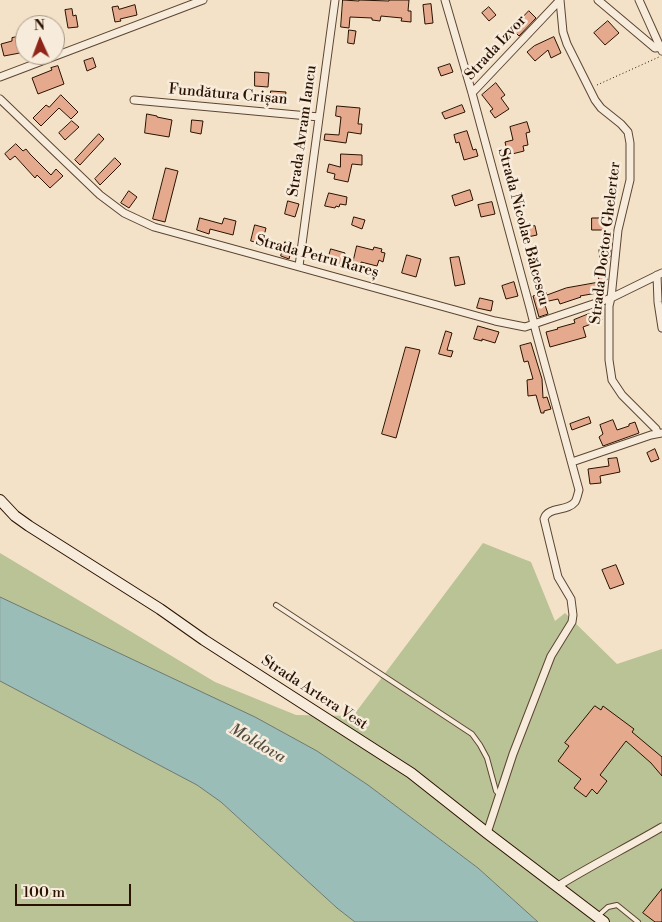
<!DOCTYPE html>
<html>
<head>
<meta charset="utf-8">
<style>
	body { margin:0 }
	#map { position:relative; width:662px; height:922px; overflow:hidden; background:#f3e2c7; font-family:"Libre Bodoni",serif }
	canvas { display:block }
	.north { position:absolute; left:15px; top:15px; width:50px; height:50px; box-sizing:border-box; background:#f7ecdb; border:1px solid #a59483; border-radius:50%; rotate:358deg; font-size:14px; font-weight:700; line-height:20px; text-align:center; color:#2a1100 }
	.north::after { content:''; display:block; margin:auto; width:18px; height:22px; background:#8f2418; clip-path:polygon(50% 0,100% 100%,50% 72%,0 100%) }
	.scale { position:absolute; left:15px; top:884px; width:116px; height:22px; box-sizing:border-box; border:2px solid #2a1100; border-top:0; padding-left:6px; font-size:15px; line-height:18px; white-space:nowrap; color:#2a1100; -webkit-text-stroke:4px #f7ecdb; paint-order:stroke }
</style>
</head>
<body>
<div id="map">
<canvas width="662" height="922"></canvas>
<div class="north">N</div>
<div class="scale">100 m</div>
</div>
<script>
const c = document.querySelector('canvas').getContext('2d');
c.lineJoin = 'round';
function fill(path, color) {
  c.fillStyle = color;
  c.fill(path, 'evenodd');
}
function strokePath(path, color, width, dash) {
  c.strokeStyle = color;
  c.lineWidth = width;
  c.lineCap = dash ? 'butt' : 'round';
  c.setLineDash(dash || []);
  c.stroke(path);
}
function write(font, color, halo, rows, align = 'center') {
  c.font = font + ' "Libre Bodoni",serif';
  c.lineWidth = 5;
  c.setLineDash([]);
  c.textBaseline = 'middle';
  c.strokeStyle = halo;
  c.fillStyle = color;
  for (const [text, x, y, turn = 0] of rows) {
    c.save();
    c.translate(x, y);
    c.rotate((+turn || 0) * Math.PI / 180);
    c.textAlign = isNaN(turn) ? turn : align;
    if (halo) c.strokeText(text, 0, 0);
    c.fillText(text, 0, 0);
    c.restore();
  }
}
fill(new Path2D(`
	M483,543l48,19 24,59 10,-8 52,51 45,-15v273h-124l-60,-54 -110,-83 -51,-34 -62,-34 -255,-120v-44l215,129 81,33 57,1z
	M0,681l197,104 24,17 116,106 18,14h-355z`), '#bac396');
const water = new Path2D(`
	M0,597l255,120 62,34 51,34 110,83 60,54h-183l-18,-14 -116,-106 -24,-17 -197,-104z`);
fill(water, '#9bbdb8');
strokePath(water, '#6e786e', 1);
const building = new Path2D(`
	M343,0l16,1v-1l30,1v-1h20l-1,11h3v11l-10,-1 1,-3 -21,-2 -1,5 -8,-1v-2l-22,-1 -1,11 -8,-1z
	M431,4l2,19 -8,1 -2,-19z
	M135,5l2,10 -17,4 1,2 -6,1 -3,-15 6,-1 1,3z
	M489,7l7,8 -7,6 -7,-8z
	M72,9l1,7 3,-1 2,12 -10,1 -3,-18z
	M529,11l7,7 -17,18 -7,-7z
	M608,21l11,12 -14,12 -11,-12z
	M349,30l7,1 -2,13 -6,-1z
	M22,36l3,16 -21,4 -3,-12 11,-3v-3z
	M554,37l7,16 -10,5 -3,-8 -13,11 -8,-9 7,-6z
	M93,58l3,9 -9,4 -3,-10z
	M450,64l3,8 -12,4 -3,-8z
	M58,66l6,18 -26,10 -6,-16 20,-8 -1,-2z
	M255,72l14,1 -1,14 -13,-1z
	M496,83l9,12 -4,3 8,11 -14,9 -5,-7 3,-2 -11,-14z
	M271,91l15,1 -2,12 -14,-1z
	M61,95l17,17 -7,7 -12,-11 -18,18 -8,-8 13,-13 3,2z
	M462,105l3,7 -20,7 -3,-6z
	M337,106l23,2 -2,16h4l-1,10 -13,-2 -2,11 -22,-3 1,-6 14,1 2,-18 -5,-1z
	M147,114l10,2v1l15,3 -3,17 -24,-4z
	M192,120l11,1 -2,13 -10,-2z
	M72,121l7,6 -14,13 -6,-7z
	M527,122l3,10 -4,1 2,12 -5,1 1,5 -16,4 -3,-13 8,-2 -3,-13z
	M467,131l6,19 3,-1 2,7 -14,4 -5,-18 -3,1 -2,-8z
	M99,134l5,5 -24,26 -5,-5z
	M16,144l7,7 3,-2 4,5 21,21 5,-6 7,7 -13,12 -13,-13 -2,3 -20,-22 -5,4 -5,-6z
	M341,154l21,1v10l-10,-1 -4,18 -14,-3 1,-5 -8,-2 2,-8 11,3z
	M115,158l6,6 -21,21 -5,-6z
	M166,168l12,3 -13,51 -12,-3z
	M470,190l3,10 -18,6 -3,-10z
	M129,191l8,6 -8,11 -8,-5z
	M329,193l18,4 -1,8 -6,-1 -1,3 -3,-1 -1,2 -10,-2z
	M288,201l11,3 -4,13 -10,-3z
	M492,202l3,12 -14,3 -3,-12z
	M354,217l11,3 -3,9 -10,-4z
	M200,218l22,6 2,-6 12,3 -3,14 -23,-6 -1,5 -12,-4z
	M592,218h11l1,12h-12z
	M255,225l11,3 -4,16 -11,-3z
	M535,226l2,9 -14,3 -2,-9z
	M285,242l8,2 -4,15 -8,-3z
	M357,246l16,4 1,-3 8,2 -1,3 4,1 -2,9 -4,-2 -2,6 -16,-4 -2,8 -7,-2z
	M331,249l14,4 -4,14 -14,-4z
	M611,249l-1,8 -10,1 -1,-8z
	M407,255l14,4 -5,18 -14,-4z
	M459,257l6,27 -10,2 -5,-28z
	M606,268l1,12 -8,1 -2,-12z
	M514,282l4,14 -12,3 -4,-13z
	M596,283l1,10 -17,3 1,1 -21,7 -2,-5 -14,3 4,12 -9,3 -6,-21 13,-4 1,3 19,-7z
	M480,298l13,3 -2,10 -14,-3z
	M599,310l3,10 -19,7 3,10 -36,10 -4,-15 12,-3 -1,-1 18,-5 -1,-3z
	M478,326l21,6 -4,11 -13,-4v2l-8,-2z
	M446,331l6,2 -5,17 6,1 -2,6 -12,-3z
	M531,343l11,36 1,19 4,-1 4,12 -7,2v2h-3l-5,-18 -8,1 -1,-16 6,-1 -5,-18 -4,1 -4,-16z
	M406,347l14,3 -24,88 -14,-4z
	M589,417l2,6 -19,7 -2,-6z
	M613,420l4,10 12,-4v-2l6,-2 4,11 -36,13 -4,-9 4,-3 -3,-9z
	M655,449l4,10 -8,3 -4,-9z
	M617,458l3,14 -20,4 1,7 -11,1 -2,-15 21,-3 -1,-7z
	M616,565l8,19 -14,5 -8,-19z
	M595,706l6,4 2,-4 31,23 -2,3 30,25v19l-11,-13 -25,-22 -26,34 7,6 -10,13 -5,-5 -6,8 -12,-9 7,-9 -23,-18 11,-15 -4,-3z
	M662,889v33h-7l-12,-9z`);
fill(building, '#e5aa8d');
strokePath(building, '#2a1100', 1);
const lane = new Path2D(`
	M276,605l196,129 8,11 7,13 9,33 3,3
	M598,916l10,-9 9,-2 21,17`);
const street = new Path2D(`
	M445,0l27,93 58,215 6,24 43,158c-1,3 -2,9 -4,12 -8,10 -27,4 -31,17l14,58 13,22 2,16 -1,7 -21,34 -38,98 -26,79
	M560,0l3,32 4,12 28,56 6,8 20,16 7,8 2,11v37l-12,50 -7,68 -2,8v54l3,20 10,15 34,34 1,4
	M598,0l57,48 5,-1
	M639,0l23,51
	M0,77l203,-77
	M472,93l88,-93
	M0,99l100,96 24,18 30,14 341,94 30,6 86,-29 51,-25
	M134,100l185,17
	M299,266l36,-266
	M657,275l1,27 4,26
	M572,462l79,-27 11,-2
	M558,886c34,-21 70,-39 104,-59`);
const secondary = new Path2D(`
	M0,500l15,16 14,10 131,83 44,31 207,133 76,60 117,89`);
strokePath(lane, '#5c4532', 6);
strokePath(street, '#5c4532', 9);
strokePath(secondary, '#2a1100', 12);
strokePath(new Path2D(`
	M597,85l62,-28`), '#2a1100', 1, [1, 2.5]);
strokePath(lane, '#f7ecdb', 4);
strokePath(street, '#f7ecdb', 7);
strokePath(secondary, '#f7ecdb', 10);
write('15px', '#2a1100', '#f7ecdb', [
	["Strada Izvor",496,48,-47],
	["Fundătura Crișan",228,95,5],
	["Strada Avram Iancu",303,131,-82],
	["Strada Nicolae Bălcescu",523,227,75],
	["Strada Doctor Ghelerter",606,243,-83],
	["Strada Petru Rareș",317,257,15],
	["Strada Artera Vest",314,693,33]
]);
write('italic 16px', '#524d40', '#f7ecdb', [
	["Moldova",257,744,30]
]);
</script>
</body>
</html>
